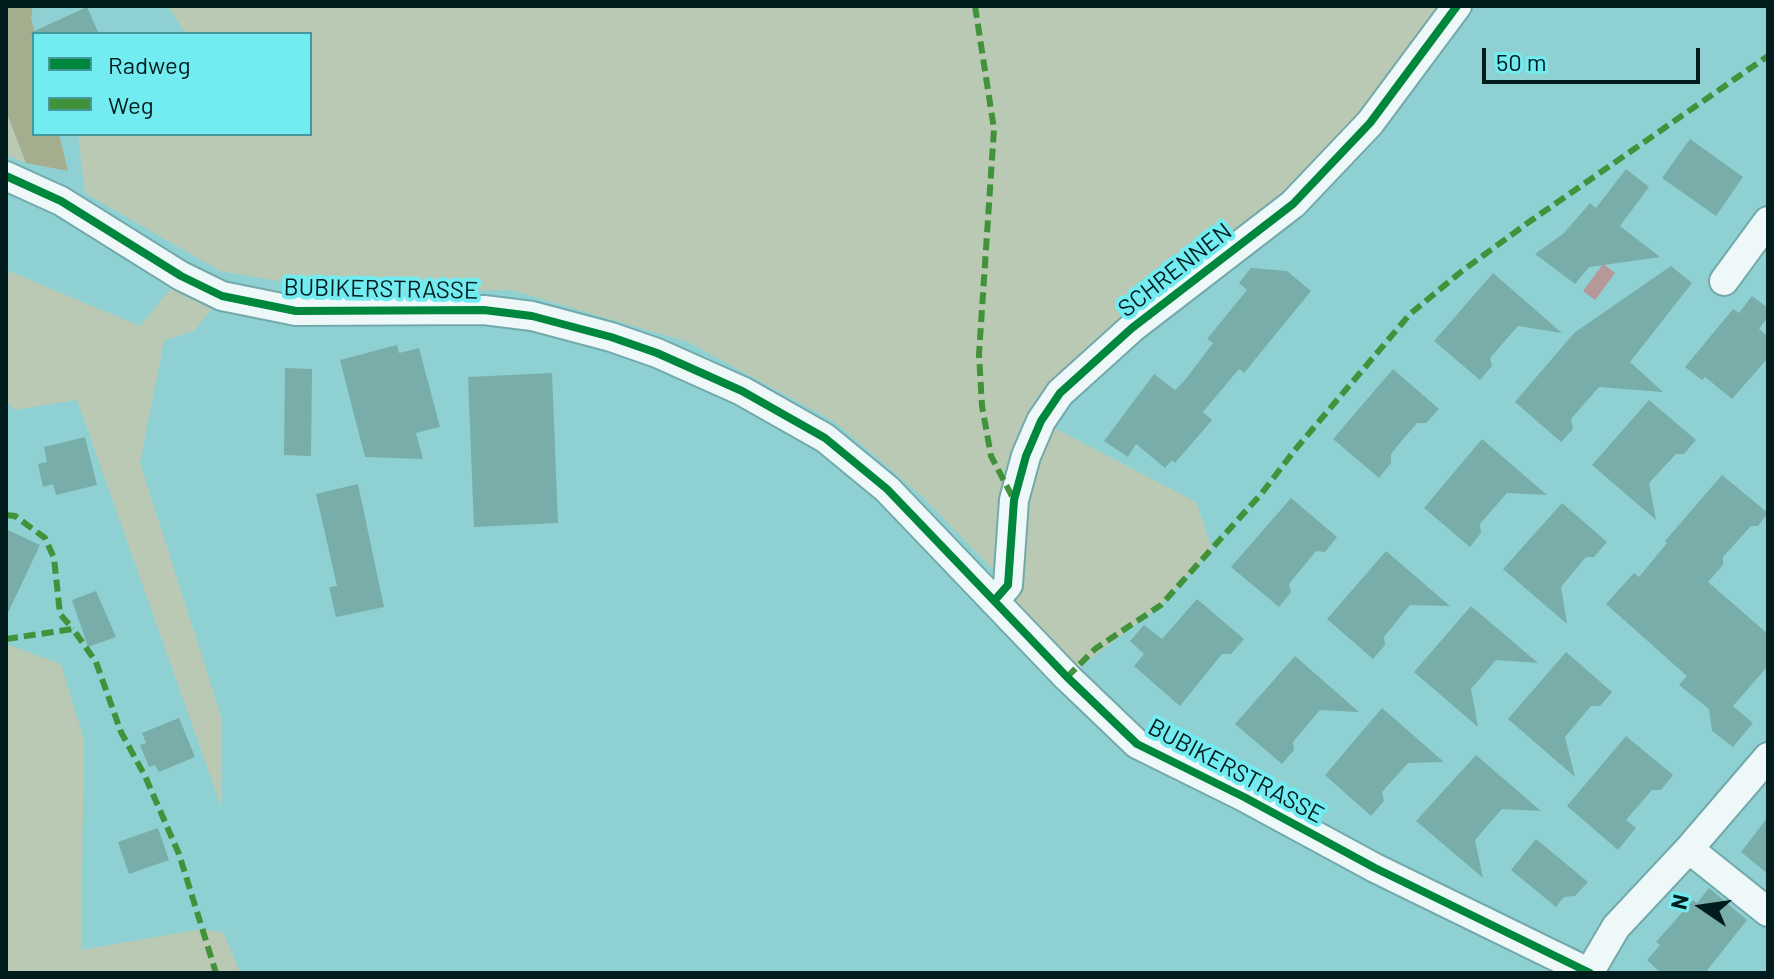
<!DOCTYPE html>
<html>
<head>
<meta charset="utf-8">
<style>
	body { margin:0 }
	#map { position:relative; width:1774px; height:979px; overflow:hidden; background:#8fd1d3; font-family:Barlow,sans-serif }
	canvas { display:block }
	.frame { position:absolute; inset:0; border:8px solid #011c1d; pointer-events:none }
	.legend { position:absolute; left:32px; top:32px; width:280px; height:104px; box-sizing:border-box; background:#72ecf0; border:2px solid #45999c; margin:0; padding:10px 14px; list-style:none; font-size:24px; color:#011c1d }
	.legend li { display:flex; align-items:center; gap:16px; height:40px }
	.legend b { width:40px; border:2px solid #45999c }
	.north { position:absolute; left:1662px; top:867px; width:80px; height:80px; -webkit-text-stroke:6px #72ecf0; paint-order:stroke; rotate:283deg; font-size:22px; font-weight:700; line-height:32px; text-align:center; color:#011c1d }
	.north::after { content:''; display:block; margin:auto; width:28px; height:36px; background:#011c1d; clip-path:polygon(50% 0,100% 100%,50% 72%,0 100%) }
	.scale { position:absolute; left:1482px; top:48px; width:218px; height:36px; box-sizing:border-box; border:4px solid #011c1d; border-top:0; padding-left:10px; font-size:24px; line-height:28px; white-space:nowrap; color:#011c1d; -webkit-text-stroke:6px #72ecf0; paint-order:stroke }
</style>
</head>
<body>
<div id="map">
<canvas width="1774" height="979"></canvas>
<div class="frame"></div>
<ul class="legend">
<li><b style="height:10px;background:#00873e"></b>Radweg</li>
<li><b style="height:10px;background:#42923c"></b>Weg</li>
</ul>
<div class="north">N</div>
<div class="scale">50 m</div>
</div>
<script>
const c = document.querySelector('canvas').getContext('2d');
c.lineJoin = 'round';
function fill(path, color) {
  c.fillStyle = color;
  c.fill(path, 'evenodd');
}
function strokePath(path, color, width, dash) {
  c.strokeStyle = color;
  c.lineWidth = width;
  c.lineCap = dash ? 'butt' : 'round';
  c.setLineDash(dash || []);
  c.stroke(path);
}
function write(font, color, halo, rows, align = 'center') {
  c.font = font + ' Barlow,sans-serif';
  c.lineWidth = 8;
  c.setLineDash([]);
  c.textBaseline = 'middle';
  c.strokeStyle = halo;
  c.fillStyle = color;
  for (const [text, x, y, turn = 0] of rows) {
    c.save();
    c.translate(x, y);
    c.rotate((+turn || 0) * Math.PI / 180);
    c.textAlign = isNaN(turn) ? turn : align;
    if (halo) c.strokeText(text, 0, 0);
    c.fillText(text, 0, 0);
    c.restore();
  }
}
fill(new Path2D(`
	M168,6h1279l-113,149 -280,232 -57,187 -74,-77 -88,-75 -147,-80 -177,-52 -161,3 -130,-22 -135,-78 -7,-59h232v-100h-124z
	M6,111l20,52 -20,-8z
	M6,270l134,56 41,-50 41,20 -27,34 -31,11 -24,122 82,256v90l-145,-409 -63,10 -8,-10z
	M1041,421l155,81 16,46 -51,57 -94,72 -73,-76z
	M6,644l55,20 23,76 -3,210 121,-21 22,4 16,40h-234z`), '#bac9b4');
fill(new Path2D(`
	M6,6h27l-2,12 4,16 -1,100h25l9,37 -42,-8 -20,-52z`), '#a4ae8f');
fill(new Path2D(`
	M1603,264l12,9 -20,27 -12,-9z`), '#b69899');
fill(new Path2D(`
	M87,7l12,27h-71z
	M1690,139l53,38 -27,39 -54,-38z
	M1626,169l23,18 -29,39 40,31 -71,10 -14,17 -40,-30 29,-21 26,-30 6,5z
	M1671,266l21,17 -62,79 33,30 -64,-5 -28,32 2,10 -12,13 -46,-40 59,-69z
	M1251,268l36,3 24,20 -67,82 -5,-4 -36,43 9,8 -37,43 -3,-3 -7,8 -29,-24 -8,13 -24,-16 50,-67 21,16 10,-10 28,-37 -6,-4 40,-49 -8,-7z
	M1493,273l69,60 -44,-7 -28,32 2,8 -12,14 -46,-39z
	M1752,296l16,12v9l-9,12 9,7v22l-36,41 -27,-22 -3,3 -17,-13 48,-58 6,4z
	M397,345l2,8 20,-5 21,79 -24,6 7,26 -58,-2 -25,-97z
	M285,368l27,1 -1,87 -27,-1z
	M1393,369l46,40 -13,14h-9l-18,21 -8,10v9l-12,15 -46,-39z
	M552,373l6,150 -84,4 -6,-150z
	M1649,400l47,40 -12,14h-8l-27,29 7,37 -64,-55z
	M85,437l12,48 -41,10 -3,-11 -10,3 -5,-23 9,-2 -3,-15z
	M1482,439l65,56 -40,-2 -27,31 1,9 -11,14 -46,-39z
	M1722,475l46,38 -10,13h-7l-28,31v8l-15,17 60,52v32l-35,40 20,17 -20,24 -21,-16 -3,-22 -30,-24 8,-9 -81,-72 28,-31 5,4 28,-34 -2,-2z
	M358,484l26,123 -48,10 -7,-30 8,-1 -21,-92z
	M1291,498l46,39 -12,15 -9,-1 -27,33 2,8 -12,15 -48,-40z
	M1562,503l45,39 -13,15h-8l-25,30 6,37 -64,-55z
	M6,529l34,16 -34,72z
	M1386,551l64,55 -40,-1 -26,32 1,8 -12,14 -46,-40z
	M96,591l20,46 -28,10 -16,-47z
	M1197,599l47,40 -13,15h-9l-42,52 -46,-40 10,-12 -14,-13 14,-16 18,14z
	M1471,606l67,57 -42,-3 -25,29 7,38 -64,-55z
	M1566,652l46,40 -12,14h-9l-26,31 10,40 -67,-58z
	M1295,656l64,56 -39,-2 -27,32 1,8 -12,14 -47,-40z
	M1382,708l62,54 -36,1 -26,29 2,9 -13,15 -46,-41z
	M179,718l16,39 -36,15 -4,-7 -6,2 -9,-22 6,-2 -4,-10z
	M1626,736l47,39 -12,15h-9l-26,30 10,8 -18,22 -51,-44z
	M1476,755l65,56 -39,-2 -14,16 -13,15 8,38 -67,-57z
	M1768,817v57l-27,-22z
	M158,828l11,32 -40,14 -11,-32z
	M1536,839l52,43 -13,14 -11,1 -8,10 -45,-37z
	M1709,888l38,32 -42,53h-44l-14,-13 13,-15 -4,-3 37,-42 4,3z`), '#78ada9');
const minor = new Path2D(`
	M6,176l55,25 120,75 41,20 74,15 188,-1 48,6 79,21 46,16 85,38 83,47 62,51 180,188 70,67 107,53 131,71 215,105
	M1724,281l44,-60
	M994,601l14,-16 6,-85 12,-44 15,-35 19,-28 72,-65 161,-124 77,-81 87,-117
	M1689,849l79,63
	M1589,973l27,-46 73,-78 79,-92`);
strokePath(minor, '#72a9ab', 32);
strokePath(minor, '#eef8f8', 28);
strokePath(new Path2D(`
	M975,6l19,123 -15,225 3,52 9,50 23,44
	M6,515l9,1 30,22 9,20 6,56 13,15
	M6,639l67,-10 23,33 25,70 24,44 34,78 37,119
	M1067,677l28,-28 66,-44 101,-112 32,-42 116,-137 52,-43 67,-49 239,-166`), '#42923c', 6, [12, 6]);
strokePath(new Path2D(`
	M6,176l55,25 120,75 41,20 74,15 188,-1 48,6 79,21 46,16 85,38 83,47 62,51 180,188 70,67 107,53 131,71 215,105
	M994,601l14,-16 6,-85 12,-44 15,-35 19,-28 72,-65 161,-124 77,-81 87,-117`), '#00873e', 8);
write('24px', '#011c1d', '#72ecf0', [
	["SCHRENNEN",1175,270,-38],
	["BUBIKERSTRASSE",381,289,1],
	["BUBIKERSTRASSE",1236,771,28]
]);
</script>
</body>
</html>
